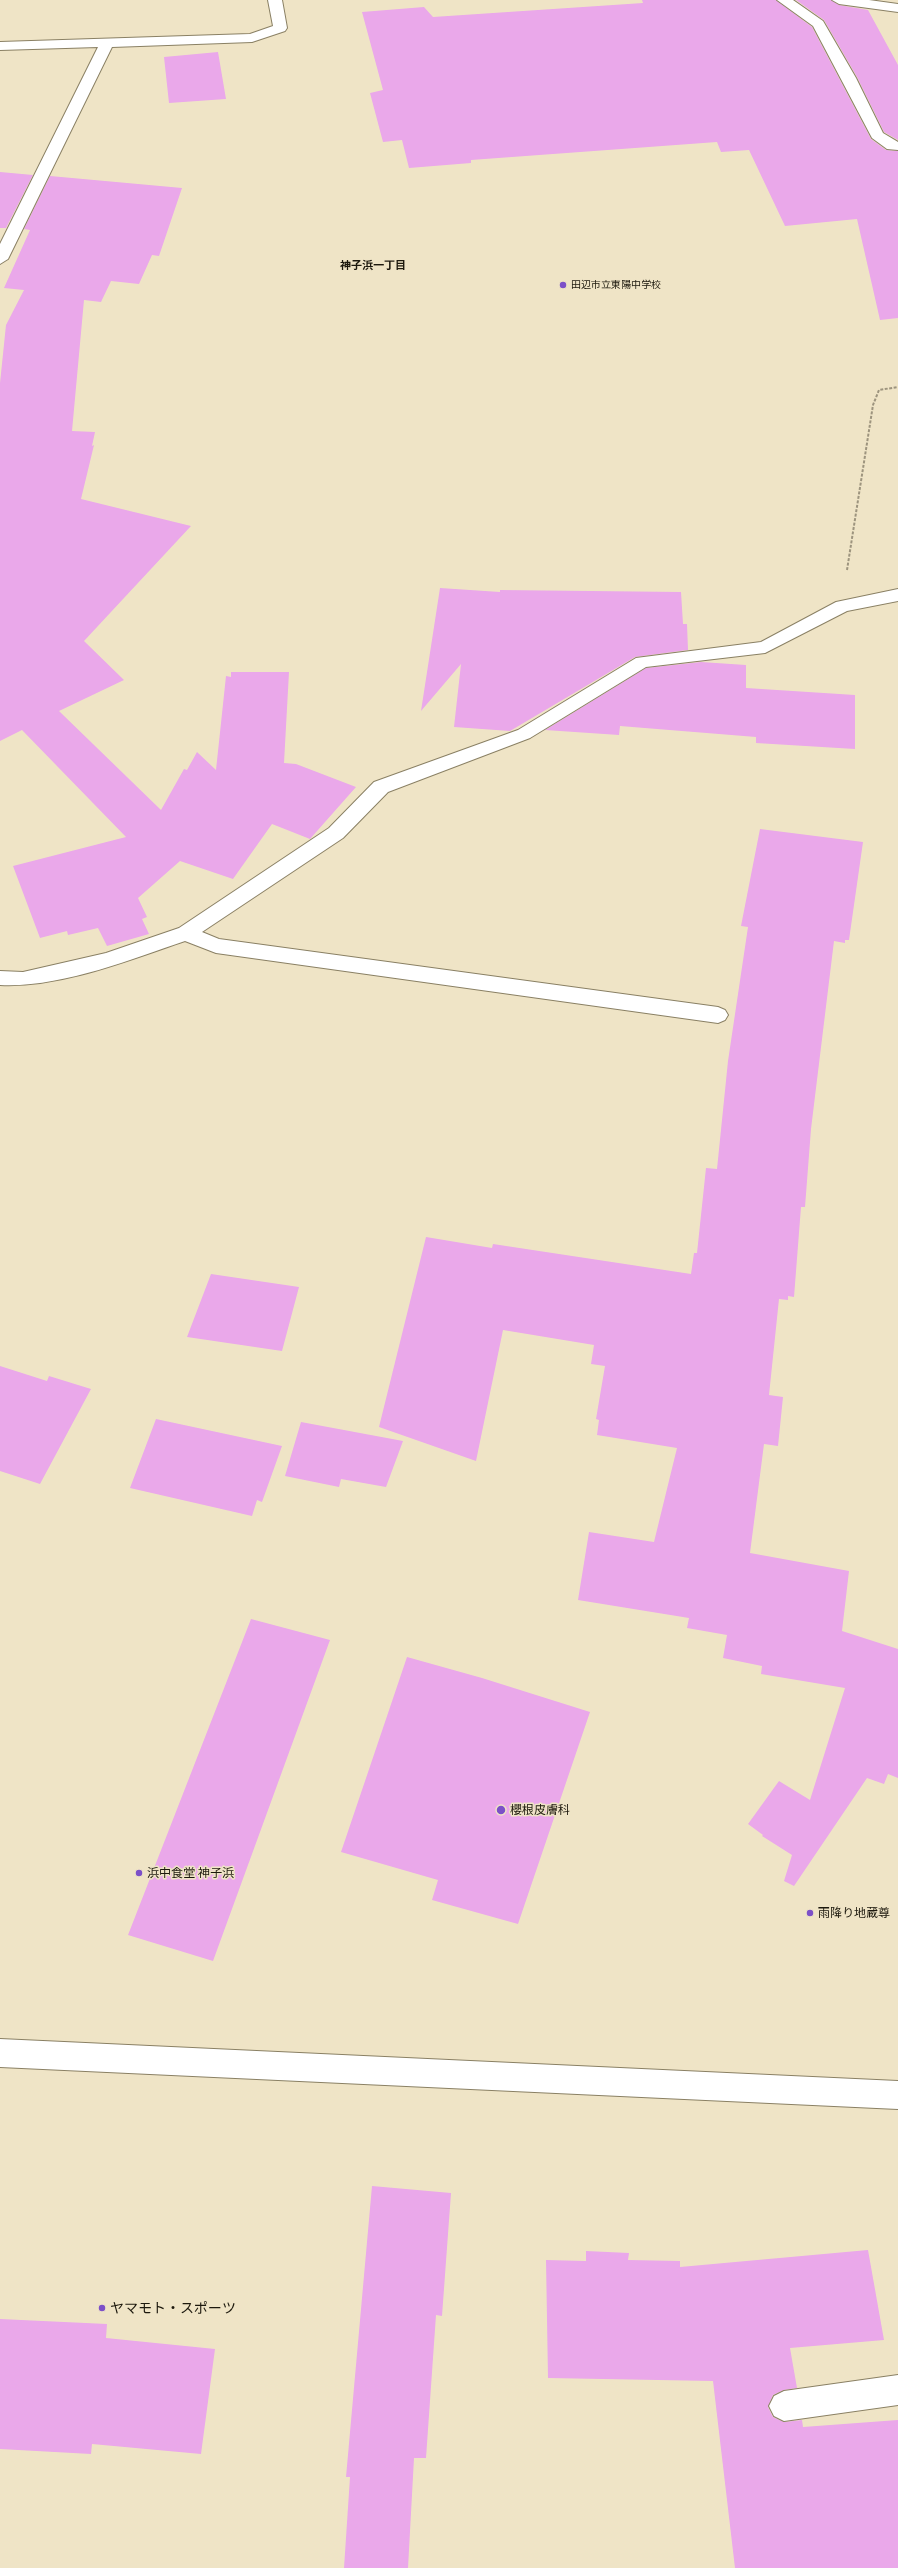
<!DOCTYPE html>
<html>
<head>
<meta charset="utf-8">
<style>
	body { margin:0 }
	canvas { display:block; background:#efe4c6 }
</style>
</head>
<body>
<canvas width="898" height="2568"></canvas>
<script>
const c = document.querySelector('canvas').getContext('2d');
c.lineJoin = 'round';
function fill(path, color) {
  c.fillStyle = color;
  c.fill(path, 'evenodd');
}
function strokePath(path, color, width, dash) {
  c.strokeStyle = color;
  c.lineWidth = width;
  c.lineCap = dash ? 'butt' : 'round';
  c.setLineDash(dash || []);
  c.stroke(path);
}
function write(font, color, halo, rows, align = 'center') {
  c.font = font + ' Lato,"Noto Sans JP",sans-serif';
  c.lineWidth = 3;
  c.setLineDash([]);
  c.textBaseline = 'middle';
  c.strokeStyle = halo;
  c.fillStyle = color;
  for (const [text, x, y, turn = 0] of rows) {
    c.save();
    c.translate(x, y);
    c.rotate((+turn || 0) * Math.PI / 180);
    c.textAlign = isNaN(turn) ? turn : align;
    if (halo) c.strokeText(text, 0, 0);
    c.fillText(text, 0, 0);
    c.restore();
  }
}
fill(new Path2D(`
	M642,0h134l36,27 59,112 15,11 12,1v167l-18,2 -23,-101 -72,7 -36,-76 -28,2 -4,-10 -246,18v3l-62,5 -7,-28 -19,2 -13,-49 13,-3 -21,-78 62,-5 9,10 210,-14z
	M796,0h35l8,5 29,5 30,55v75l-14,-8 -27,-55 -33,-57z
	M218,52l8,47 -57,4 -5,-46z
	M0,172l33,3 -27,53h-6z
	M50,176l132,12 -23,68 -7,-1 -13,29 -28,-3 -10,21 -17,-2 -12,131 23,1 -3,14 2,-1 -13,54 110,27 -107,115 40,39 -65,31 102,99 23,-41 3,1 10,-18 19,18 10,-94 5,1v-5h58l-5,91 12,1 60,23 -46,52 -38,-15 -39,55 -53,-18 -42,37 9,19 -5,2 7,15 -42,12 -9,-18 -30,7 -1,-4 -27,7 -27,-72 113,-29 -104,-107 -22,11v-358l6,-58 18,-35 -20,-2 26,-58 -6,-1z
	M440,588l60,4v-2l181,2 2,32h4l1,26 -53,7 -125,74 -56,-4 7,-63 -40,47z
	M701,662l45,3v23l109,7v54l-99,-6v-6l-136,-11 -1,9 -74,-5 101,-62z
	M760,829l103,13 -14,98h-4v3l-11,-2 -23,188 -6,78h-4l-7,90 -6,-1v4l-9,-1 -10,96 14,2 -5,49 -14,-2 -14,109 99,18 -7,60 56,18v129l-10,-4 -4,10 -17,-6 -73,108 -10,-5 8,-26 -30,-19 1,-1 -15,-11 31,-43 31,19 35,-112 -84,-14 1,-8 -39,-8 4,-23 -40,-7 2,-10 -111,-18 11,-68 65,10 23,-94 -80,-13 2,-15 -3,-1 9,-53 -14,-2 3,-19 -91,-15 -27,131 -97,-34 47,-190 66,11 1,-4 198,30 3,-21h3l9,-85 11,1 11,-108 20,-134 -7,-1z
	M211,1274l88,13 -17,64 -95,-14z
	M0,1366l47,15 2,-5 42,13 -51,95 -40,-13z
	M156,1419l126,27 -20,56 -5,-2 -5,16 -122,-28z
	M301,1422l102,19 -17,46 -45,-8 -2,8 -54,-11z
	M251,1619l79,21 -117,321 -85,-26z
	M407,1657l75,21 108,34 -72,212 -86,-24 6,-20 -97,-28z
	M372,2186l79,7 -9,123 -6,-1 -10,143h-12l-6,110h-64l6,-91h-4z
	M868,2250l16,90 -94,8 7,40 -13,2 -11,5 -5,12 5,10 11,5 18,-2 1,7 95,-7v148h-163l-22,-187 -165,-3 -2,-118 40,1v-10l43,2 -1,7 52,1v6z
	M0,2319l107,5 -1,14 109,11 -14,105 -109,-10 -1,10 -91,-5z`), '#eaa8ea');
const minor = new Path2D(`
	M268,0h14l5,28 -2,3 -33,11 -140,5 -104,212 -8,5v-20l98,-197 -98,3v-8l250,-8 23,-8z
	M777,0h16l30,21 33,57 27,55 15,9v8l-11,-1 -15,-11 -59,-112z
	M832,0h37l29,4v8l-59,-8z
	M898,589v12l-51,10 -82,42 -119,14 -116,71 -142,54 -45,46 -141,94 17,7 499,68 7,3 3,5 -3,5 -7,3 -502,-70 -31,-12c-56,19 -125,47 -185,44v-14l23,1 83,-19 73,-25 150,-100 45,-46 144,-52 118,-72 125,-16 75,-40z
	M0,2039l898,42v28l-898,-42z
	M898,2375v30l-114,16 -10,-5 -5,-10 5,-10 10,-5z`);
strokePath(minor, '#8a8064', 2);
strokePath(new Path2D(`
	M847,570l26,-165 6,-15 19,-3`), '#9d947e', 2, [3, 1.5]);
fill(minor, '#fff');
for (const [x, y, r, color] of [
	[563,285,4,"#7c50c8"],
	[501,1810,5,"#7c50c8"],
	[139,1873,4,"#7c50c8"],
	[810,1913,4,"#7c50c8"],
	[102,2308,4,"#7c50c8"]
]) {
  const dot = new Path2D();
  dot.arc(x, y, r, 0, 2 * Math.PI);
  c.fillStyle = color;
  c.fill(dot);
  strokePath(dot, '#efe4c6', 1.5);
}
write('10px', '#1c180d', '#efe4c6', [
	["田辺市立東陽中学校",571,285]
], 'left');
write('bold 11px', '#1c180d', '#efe4c6', [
	["神子浜一丁目",373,265]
]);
write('12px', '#1c180d', '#efe4c6', [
	["櫻根皮膚科",510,1810],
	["浜中食堂 神子浜",147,1873],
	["雨降り地蔵尊",818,1913]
], 'left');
write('14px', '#1c180d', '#efe4c6', [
	["ヤマモト・スポーツ",110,2308]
], 'left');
</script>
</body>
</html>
